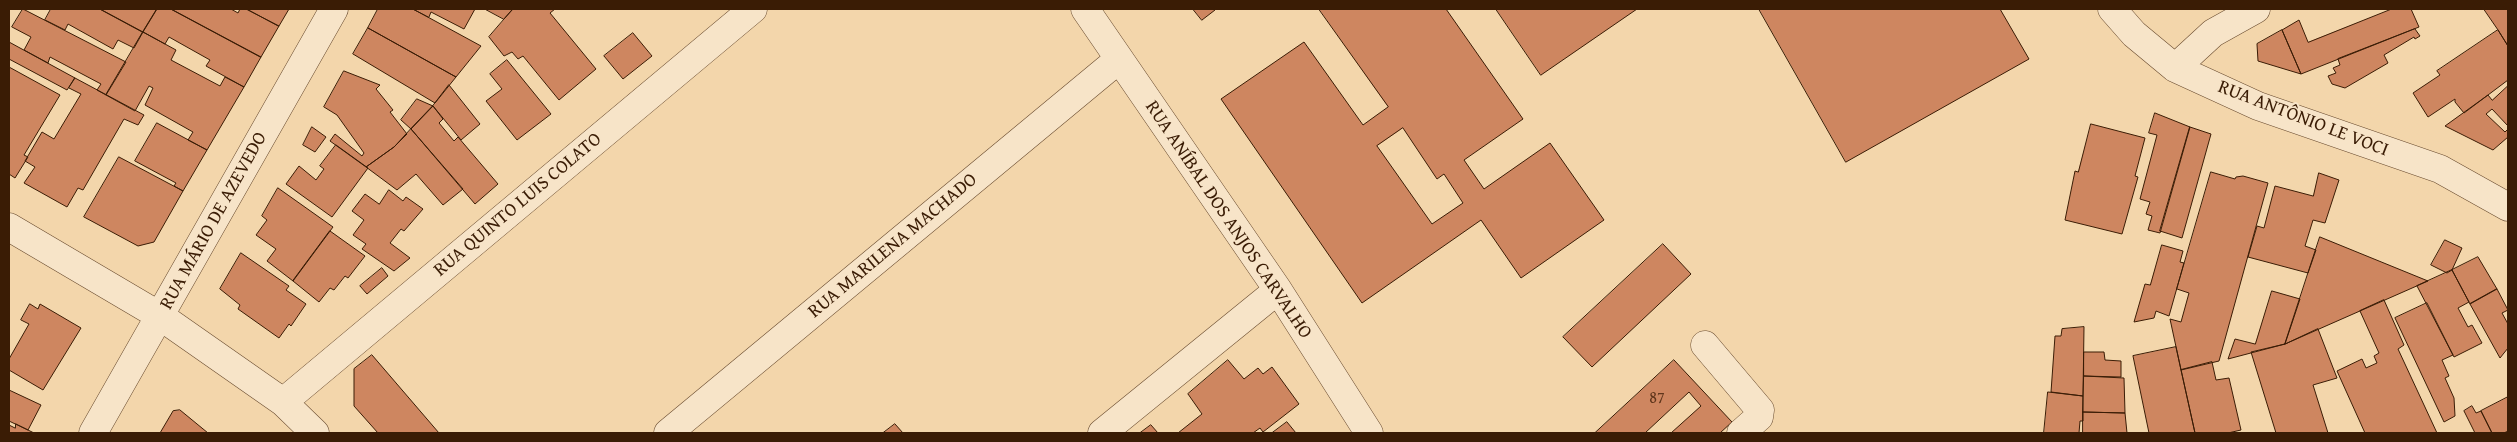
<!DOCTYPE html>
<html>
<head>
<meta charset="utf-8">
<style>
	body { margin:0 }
	#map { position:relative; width:2517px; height:442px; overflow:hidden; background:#f3d6ab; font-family:"Gentium Book Plus",serif }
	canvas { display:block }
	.frame { position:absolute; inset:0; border:10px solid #3a1c05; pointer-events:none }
</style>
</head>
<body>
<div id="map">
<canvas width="2517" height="442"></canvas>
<div class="frame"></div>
</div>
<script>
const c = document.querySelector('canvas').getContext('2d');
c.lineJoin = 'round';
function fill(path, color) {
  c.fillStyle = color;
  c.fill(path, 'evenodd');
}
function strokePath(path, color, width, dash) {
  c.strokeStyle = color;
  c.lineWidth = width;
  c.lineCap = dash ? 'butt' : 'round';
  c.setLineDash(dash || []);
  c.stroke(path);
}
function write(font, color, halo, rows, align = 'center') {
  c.font = font + ' "Gentium Book Plus",serif';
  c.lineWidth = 4;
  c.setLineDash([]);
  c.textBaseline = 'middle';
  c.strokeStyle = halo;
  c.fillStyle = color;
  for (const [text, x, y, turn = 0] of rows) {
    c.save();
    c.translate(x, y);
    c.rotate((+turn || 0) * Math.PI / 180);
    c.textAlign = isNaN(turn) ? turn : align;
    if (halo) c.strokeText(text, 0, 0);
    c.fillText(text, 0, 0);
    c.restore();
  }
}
const building = new Path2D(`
	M23,9l103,53 -20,33 -9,-5 4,-6 -51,-27 -2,6 -24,-13 7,-13 -19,-10z
	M51,9h49l43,23 -9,16 -16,-8 -5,9 -45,-25 -3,6 -20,-10z
	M100,9h57l-14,23z
	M157,9h14l90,48 -17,30 -38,-21 4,-6 -41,-23 -4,7 -22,-12z
	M171,9h60l7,4 2,-4h6l33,17 -18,31z
	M247,9h42l-10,17z
	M378,9h35l68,37 -25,31 -88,-49z
	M413,9h62l-11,20 -33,-17 -2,5z
	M485,9h28l-9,10z
	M513,9h42l-5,4 46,56 -37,31 -36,-44 -5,3 -6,-7 -8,4 -15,-19z
	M1193,9h21l1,1 -13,10z
	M1319,9h127l77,110 -59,41 20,29 66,-46 54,77 -83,58 -40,-58 -119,83 -141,-204 83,-57 59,83 25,-18zM1403,128l34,51 7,-5 19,29 -31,21 -55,-78z
	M1496,9h141l-96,66z
	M1759,9h241l29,50 -183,103z
	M2392,9h19l8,18 -118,47 -19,-44 17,-10 9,22z
	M2484,9h24v37l-10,-16z
	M368,28l88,49 -21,26 -82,-49z
	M2415,29l5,7 -5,3 -1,-2 -30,18 4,8 -43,25 -13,-4 -4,-8 8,-3 -3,-5 7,-3 -2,-6z
	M2282,30l19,44 -43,-13 -1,-17z
	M2498,30l10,16v34l-44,33 -9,-11v-3l-27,18 -15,-24 27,-18 -3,-4z
	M143,32l33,18 -5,10 49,26 5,-9 19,10 -37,63 -19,-10 5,-8 -48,-27 8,-17 -4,-2 -14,25 -29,-16z
	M633,33l19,23 -29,23 -19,-23z
	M9,42l66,36 -8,12 -58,-31z
	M507,60l44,54 -34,26 -31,-39 16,-12 -12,-15z
	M9,67l51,28 -36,60 4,2 -13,21 -6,-4z
	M344,71l36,14 -4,4 17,21 -3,2 17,22 -13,13 -28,20 -36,-26 5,-7 27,22 2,-3 -27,-38 -13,-8z
	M75,78l69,37 -6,10 -14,-6 -41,71 -5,-2 -11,19 -43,-24 11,-16 -10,-6 17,-29 12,7 27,-45 -12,-6z
	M449,85l31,39 -19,16 -28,-34z
	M2508,86v40l-16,-17 -6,5 19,18 3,-3v8l-15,13 -48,-24 43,-31 4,5z
	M417,99l16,7 -22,23 -10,-9z
	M433,106l10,13 -4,4 15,18 4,-4 40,47 -23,20 -64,-75z
	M2155,113l35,14 -30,106 -12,-3 4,-14 -6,-2 4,-12 -10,-3 17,-64 -8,-2z
	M157,123l50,27 -24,41 -9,-5 2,-3 -41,-22z
	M2091,124l54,14 -10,38 3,1 -16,57 -57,-14 10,-49 3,1z
	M312,127l14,10 -11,15 -12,-7z
	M2190,127l21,7 -29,104 -22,-7z
	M411,129l52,60 -20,16 -27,-31 -19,16 -31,-23 28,-20z
	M336,145l32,23 -36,49 -46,-33 13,-18 17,14 8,-11 -4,-3z
	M119,157l64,34 -29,51 -16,4 -54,-29z
	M2211,172l24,7 1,-2 7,-1 25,7 -49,178 -38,9 -11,-51 11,3 8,-29 -12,-4z
	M2319,173l20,7 -14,43 -12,-3 -8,26 11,4 -8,23 -60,-16 9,-31 7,2 11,-42 38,10z
	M278,188l55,39 -40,54 -26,-20 9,-12 -20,-14 11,-15 -5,-4z
	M389,190l14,11 3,-4 17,12 -19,22 -3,-2 -11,14 20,15 -16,13 -32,-22 4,-5 -13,-9 11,-15 -12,-9 13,-17 14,10z
	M330,231l35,25 -17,22 -3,-2 -11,14 -4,-2 -11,14 -26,-21z
	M2320,237l108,44 -143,63z
	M2445,240l17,8 -10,22 -5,3 -16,-8z
	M1663,244l28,30 -99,93 -29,-30z
	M2162,245l21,6 -3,11 4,1 -15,53 -13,-5 -2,7 -20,4 11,-38 5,1z
	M241,253l48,33 -3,4 20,14 -15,22 -2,-2 -10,14 -41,-29 2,-4 -20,-16z
	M2478,257l19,32 -27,15 -18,-34z
	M382,268l6,8 -21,18 -7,-8z
	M2452,270l17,32 -11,6 10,19 4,-2 10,18 -28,14 -37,-71z
	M2497,289l11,21 -6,3 6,11v24l-8,10 -30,-54z
	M2272,291l28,8 -15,45 -57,15 7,-20 20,5z
	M2384,300l20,45 -6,4 39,84h-72l-28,-62 25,-12 4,9 11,-5 -3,-7 5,-3 -19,-42z
	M2427,303l26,52 -11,5 7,16 -4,2 9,20 1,18 -11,6 -49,-104z
	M30,304l8,5 2,-5 41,24 -38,62 -34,-20v-11l20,-35 -8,-4z
	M2084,327l-1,69 -32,-4 4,-56h6l1,-7z
	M2318,329l19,49 -24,7 15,48h-52l-25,-81 34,-8z
	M2176,347l19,86h-46l-16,-77z
	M2084,352h20l1,8 16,1v16l-37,-1z
	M372,355l67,78h-61l-24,-27v-37z
	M1228,360l16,19 14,-11 5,6 9,-7 27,37 -36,28 -3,-4 -7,5h-75l24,-19 -14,-20z
	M1674,360l58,62 -12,11h-49l30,-27 -12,-14 -44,41h-50z
	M2212,362l4,18 13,-2 12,52 -13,3h-33l-14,-63z
	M2084,376l40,2 1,35 -42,-1z
	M9,390l32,15 -13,25 -19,-9z
	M2048,392l35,4v25h-3l-1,12h-35z
	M2508,397v34l-4,2h-12l-11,-22z
	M2472,406l4,7 5,-2 11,22h-17l-11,-22z
	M180,410l28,23h-48l13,-22z
	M2083,412l42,1 2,20h-44z
	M1287,422l9,11h-24z
	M16,424l18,9h-25v-8l6,3z
	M895,424l8,9h-20z
	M1151,425l7,8h-18z`);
fill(building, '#ce8660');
strokePath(building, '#3a1c05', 1);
const minor = new Path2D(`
	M1085,9l193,281 91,143
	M2112,9l22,25 41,34 83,38 182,63 68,38
	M2175,68l38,-35 43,-24
	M9,227l151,89 123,86 32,31
	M1705,345l55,65 -1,7 -18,16
	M283,402l470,-393
	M93,433l241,-424
	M668,433l450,-373
	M1102,433l176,-143`);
strokePath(minor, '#684a2e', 29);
strokePath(minor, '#f7e4c8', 28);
write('16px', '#5f361c', null, [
	["87",1657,399]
]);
write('19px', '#3a1c05', '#f7e4c8', [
	["RUA ANTÔNIO LE VOCI",2303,119,21],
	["RUA QUINTO LUIS COLATO",518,205,-40],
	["RUA ANÍBAL DOS ANJOS CARVALHO",1228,220,56],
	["RUA MÁRIO DE AZEVEDO",214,221,-61],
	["RUA MARILENA MACHADO",893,246,-40]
]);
</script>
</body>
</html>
